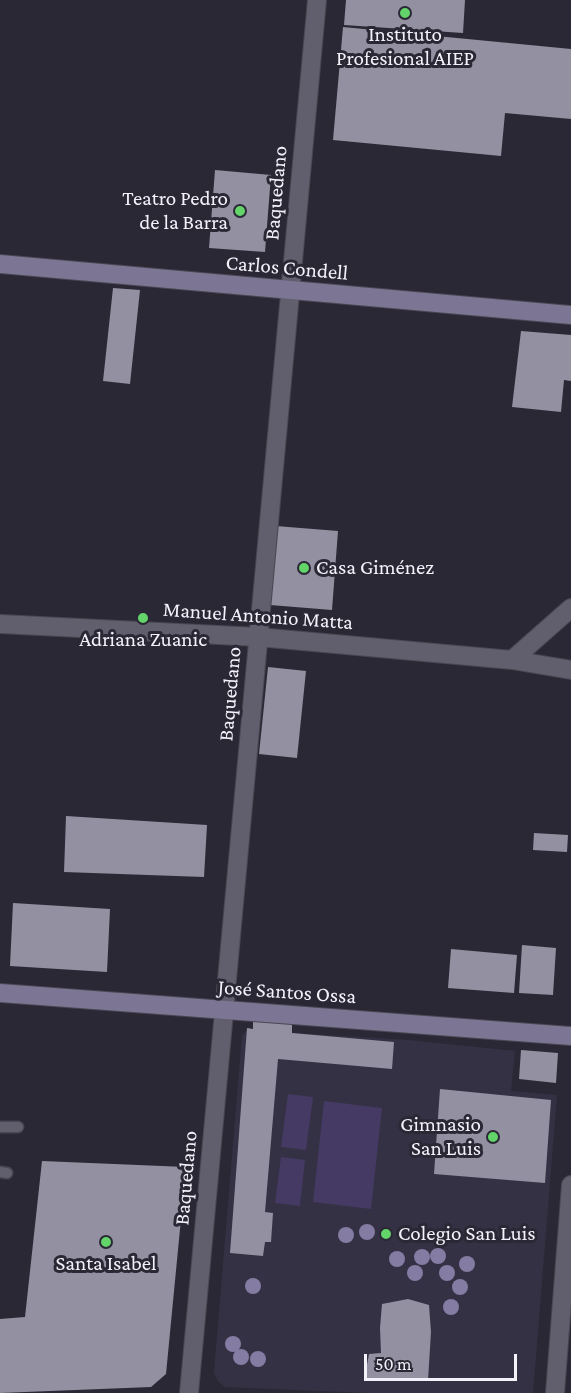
<!DOCTYPE html>
<html>
<head>
<meta charset="utf-8">
<style>
	body { margin:0 }
	#map { position:relative; width:571px; height:1393px; overflow:hidden; background:#2b2835; font-family:"Crimson Pro",serif }
	canvas { display:block }
	.scale { position:absolute; left:364px; top:1354px; width:153px; height:27px; box-sizing:border-box; border:3px solid #f3f2fb; border-top:0; padding-left:8px; font-size:18px; line-height:21px; white-space:nowrap; color:#f3f2fb; -webkit-text-stroke:4px #2b2835; paint-order:stroke }
</style>
</head>
<body>
<div id="map">
<canvas width="571" height="1393"></canvas>
<div class="scale">50 m</div>
</div>
<script>
const c = document.querySelector('canvas').getContext('2d');
c.lineJoin = 'round';
function fill(path, color) {
  c.fillStyle = color;
  c.fill(path, 'evenodd');
}
function strokePath(path, color, width, dash) {
  c.strokeStyle = color;
  c.lineWidth = width;
  c.lineCap = dash ? 'butt' : 'round';
  c.setLineDash(dash || []);
  c.stroke(path);
}
function write(font, color, halo, rows, align = 'center') {
  c.font = font + ' "Crimson Pro",serif';
  c.lineWidth = 6;
  c.setLineDash([]);
  c.textBaseline = 'middle';
  c.strokeStyle = halo;
  c.fillStyle = color;
  for (const [text, x, y, turn = 0] of rows) {
    c.save();
    c.translate(x, y);
    c.rotate((+turn || 0) * Math.PI / 180);
    c.textAlign = isNaN(turn) ? turn : align;
    if (halo) c.strokeText(text, 0, 0);
    c.fillText(text, 0, 0);
    c.restore();
  }
}
fill(new Path2D(`
	M247,1030l161,10 107,11 -4,40 46,4 -24,298h-164l-144,-6 -7,-6 -4,-8 28,-337z`), '#353144');
fill(new Path2D(`
	M288,1094l25,3 -7,53 -25,-3z
	M324,1101l58,7 -11,101 -58,-7z
	M281,1157l24,3 -5,46 -25,-3z`), '#443a63');
fill(new Path2D(`
	M346,0h119l-2,33 -119,-8z
	M343,27l228,22v70l-66,-6 -4,43 -168,-16z
	M215,170l56,5 -6,77 -56,-4z
	M113,288l27,2 -10,94 -27,-3z
	M521,331l50,4v46l-7,-1 -3,32 -49,-5z
	M276,526l62,5 -6,79 -62,-5z
	M268,667l38,4 -9,87 -38,-4z
	M66,816l141,9 -3,52 -140,-5z
	M534,833l34,2 -1,17 -34,-2z
	M13,903l97,6 -3,63 -97,-6z
	M522,945l34,3 -3,47 -34,-2z
	M451,949l66,6 -3,38 -66,-5z
	M253,1021l39,3v9l102,9 -2,27 -114,-10 -13,153 8,1 -2,29h-6l-2,14 -33,-3 17,-225 6,1z
	M521,1050l37,3 -2,30 -37,-4z
	M440,1089l111,11 -6,83 -111,-9z
	M42,1161l144,6 -20,207 -15,13 -151,6v-74l25,-2z
	M408,1299l21,6 2,27 -3,48h-63l-1,-15h3l2,-11 12,-1 -1,-25 2,-24z`), '#9390a1');
const lane = new Path2D(`
	M0,1127h18
	M0,1172l7,1`);
const street = new Path2D(`
	M0,624l258,13 254,23 59,10
	M512,660l59,-52
	M189,1393l128,-1393
	M555,1393l16,-208`);
const secondary = new Path2D(`
	M0,264l571,51
	M0,993l571,43`);
strokePath(lane, '#494752', 13);
strokePath(street, '#494752', 20);
strokePath(secondary, '#494752', 20);
strokePath(lane, '#615e6d', 10);
strokePath(street, '#615e6d', 18);
strokePath(secondary, '#7c7594', 18);
c.fillStyle = '#847ca2';
for (const [x, y] of [
	[367,1232],
	[346,1235],
	[438,1256],
	[422,1257],
	[397,1259],
	[467,1264],
	[415,1273],
	[447,1273],
	[253,1286],
	[460,1287],
	[451,1307],
	[233,1344],
	[241,1357],
	[258,1359]
]) {
  c.beginPath();
  c.arc(x, y, 8, 0, 2 * Math.PI);
  c.fill();
}
for (const [x, y, r, color] of [
	[405,13,6,"#62d469"],
	[240,211,6,"#62d469"],
	[304,568,6,"#62d469"],
	[143,618,6,"#62d469"],
	[493,1137,6,"#62d469"],
	[386,1234,6,"#62d469"],
	[106,1242,6,"#62d469"]
]) {
  const dot = new Path2D();
  dot.arc(x, y, r, 0, 2 * Math.PI);
  c.fillStyle = color;
  c.fill(dot);
  strokePath(dot, '#2b2835', 2);
}
write('21px', '#f3f2fb', '#2b2835', [
	["Instituto",405,35],
	["Profesional AIEP",405,59],
	["Teatro Pedro",228,199,"right"],
	["de la Barra",228,223,"right"],
	["Casa Giménez",316,568,"left"],
	["Adriana Zuanic",143,640],
	["Gimnasio",481,1125,"right"],
	["San Luis",481,1149,"right"],
	["Colegio San Luis",398,1234,"left"],
	["Santa Isabel",106,1264]
]);
write('21px', '#f3f2fb', '#2b2835', [
	["Baquedano",276,193,-85],
	["Carlos Condell",287,268,5],
	["Manuel Antonio Matta",258,616,4],
	["Baquedano",230,694,-85],
	["José Santos Ossa",287,992,4],
	["Baquedano",186,1178,-85]
]);
</script>
</body>
</html>
